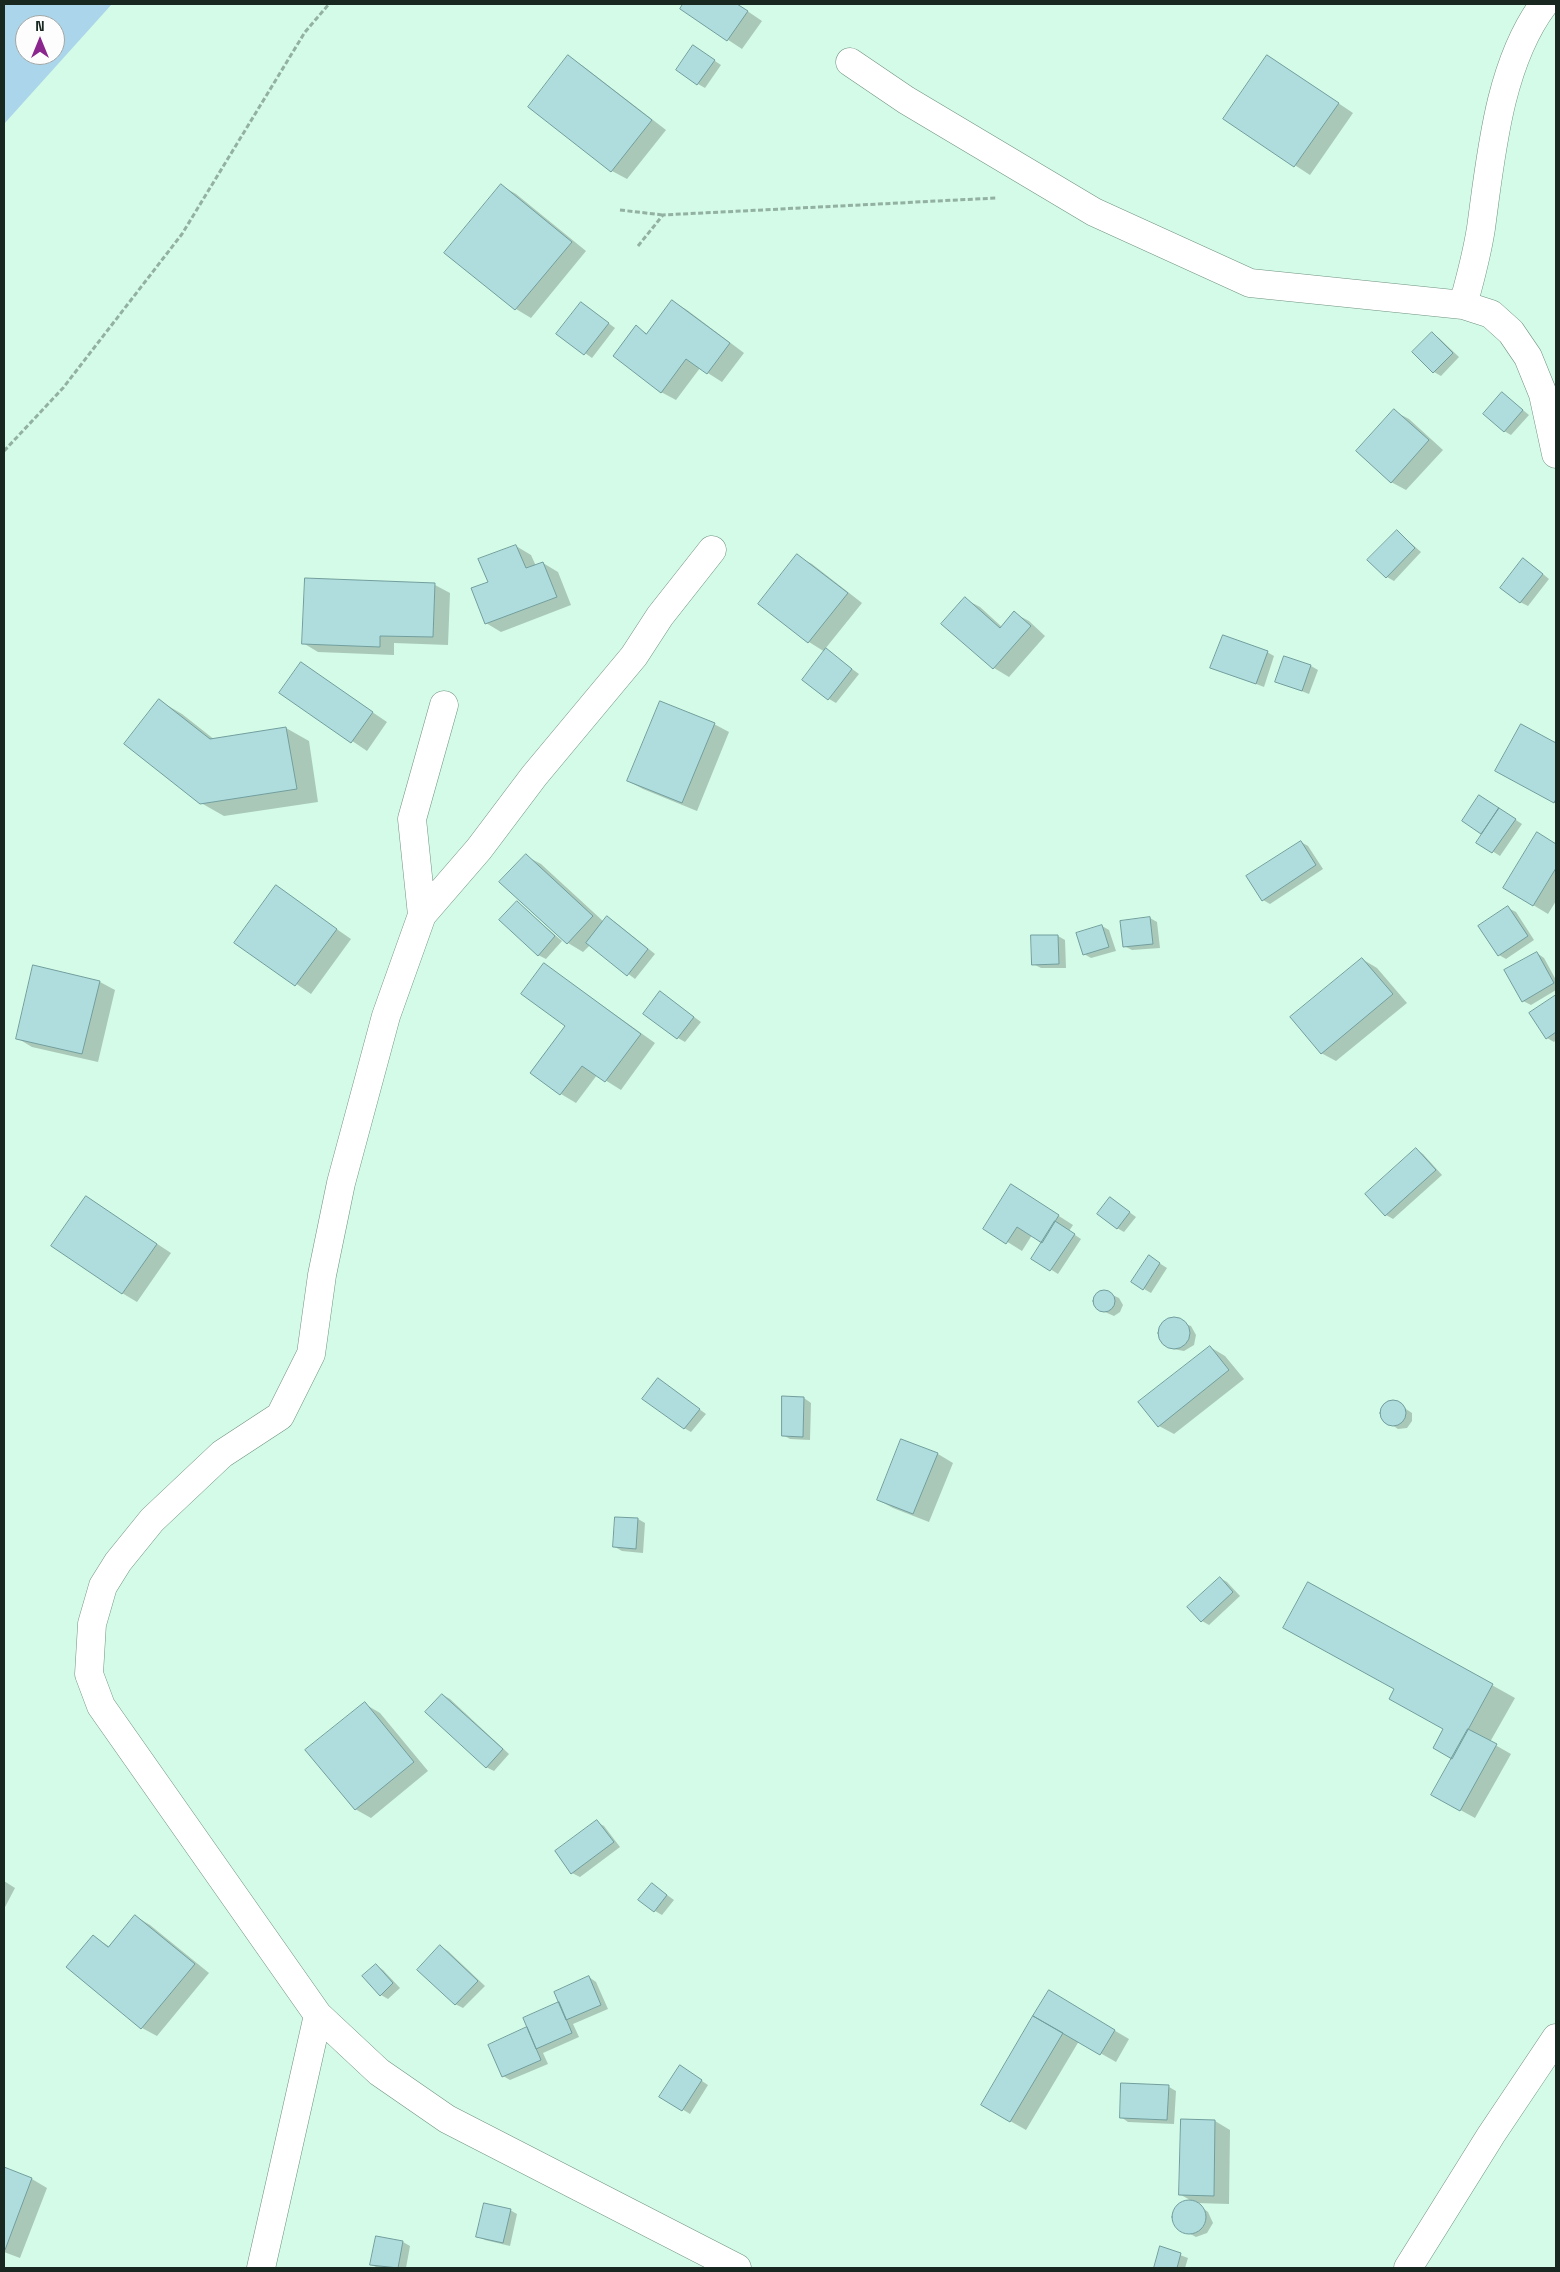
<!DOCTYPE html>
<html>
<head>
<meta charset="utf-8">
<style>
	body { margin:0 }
	#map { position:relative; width:1560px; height:2272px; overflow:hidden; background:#d4fbe7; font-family:"Space Grotesk",sans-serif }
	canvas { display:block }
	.frame { position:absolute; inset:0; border:5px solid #182720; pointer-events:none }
	.north { position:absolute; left:15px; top:15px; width:50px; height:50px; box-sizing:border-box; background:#fdfdfd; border:1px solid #a1a7a5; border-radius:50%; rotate:0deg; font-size:14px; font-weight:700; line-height:20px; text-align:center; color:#182720 }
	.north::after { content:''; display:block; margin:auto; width:18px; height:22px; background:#8a268e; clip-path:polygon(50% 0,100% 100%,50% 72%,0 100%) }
</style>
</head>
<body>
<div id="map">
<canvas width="1560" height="2272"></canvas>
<div class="frame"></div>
<div class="north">N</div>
</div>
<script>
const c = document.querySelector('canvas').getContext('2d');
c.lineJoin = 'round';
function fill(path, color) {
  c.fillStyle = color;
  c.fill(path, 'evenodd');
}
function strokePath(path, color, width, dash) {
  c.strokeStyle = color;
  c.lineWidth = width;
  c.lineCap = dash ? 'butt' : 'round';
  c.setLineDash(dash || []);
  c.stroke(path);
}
fill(new Path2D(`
	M4,4h108l-108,120zM25,25h30v30h-30z`), '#aad5ea');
fill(new Path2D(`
	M685,4h52l25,17 -20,28 -61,-40z
	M700,51l21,14 -16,23 -7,-4z
	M1268,56l85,57 -43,62 -86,-56z
	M568,57l15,9 83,64 -39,49 -15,-8 -82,-64z
	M502,186l14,8 70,57 -55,67 -15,-9 -70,-57z
	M672,301l15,9 57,43 -22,29 -22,-14 -24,32 -15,-8 -25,-65 12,7z
	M588,308l27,20 -23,30 -34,-24z
	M1432,333l7,5 20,19 -18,19 -7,-4z
	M1502,393l27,22 -18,20 -7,-4z
	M1394,411l15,8 34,31 -37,40 -15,-8z
	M1397,531l24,21 -27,29 -7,-4z
	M516,546l15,9 5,11 7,-3 15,9 13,33 -70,27 -15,-9z
	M797,556l15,8 50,39 -37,46 34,25 -23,29 -7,-4 -4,-47 -16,-10 -49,-38z
	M1531,564l18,15 -21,27 -8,-4z
	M435,585l15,8 -2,52 -54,-2v12l-76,-3 -15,-9z
	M965,599l15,8 22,20 12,-14 15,8 16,15 -36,41 -15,-9z
	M1267,652l7,4 -10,31 -52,-20z
	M301,664l86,58 -20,29 -86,-58z
	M1311,666l7,4 -9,24 -33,-13z
	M160,701l22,13 33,26 71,-12 23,13 9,61 -94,14 -23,-13z
	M714,724l15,8 -32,79 -54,-22 -15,-8z
	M1522,726l34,19v58l-44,-24z
	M1487,801l35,23 -22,32 -22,-14 5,-8 -20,-13z
	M1537,834l19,11v56l-8,13 -43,-26z
	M1301,842l7,4 15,23 -53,35 -7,-4z
	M526,856l15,8 63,58 4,-4 7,4 40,32 -20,25 -45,-34 -7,7 -15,-9 -67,-61z
	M276,887l75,52 -40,55 -75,-52z
	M518,903l44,38 -16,18 -8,-4z
	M1508,908l8,4 18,28 -28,19 -7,-4z
	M1150,918l7,4 3,26 -28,2 -8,-4z
	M1102,926l7,4 7,21 -25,7 -7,-4z
	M1033,936h25l7,4 1,28h-25l-8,-4z
	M1537,953l7,5 12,22v10l-25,15 -8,-4z
	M1362,959l15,9 30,35 -71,58 -15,-8z
	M544,964l111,79 -34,47 -24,-15 -21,28 -15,-9 5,-69z
	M100,982l15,8 -17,72 -66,-15 -15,-9z
	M667,997l34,25 -16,20 -7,-4z
	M1556,997v43l-2,2 -7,-4 -16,-25z
	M1416,1149l7,5 19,21 -49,44 -7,-4z
	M1026,1195l47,30 -4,6 12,8 -23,35 -25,-16 10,-16 -11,-7 -10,16 -37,-23z
	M86,1197l85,56 -34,49 -15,-9z
	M1117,1203l19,14 -12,15 -7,-4z
	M1156,1261l11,7 -16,25 -7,-4z
	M1104,1291l15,7 4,7 -3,7 -6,4 -16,-7 -4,-6 3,-8z
	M1171,1319l20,7 5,9 -2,10 -10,6 -11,-2 -8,-4 -6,-10 3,-11z
	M1210,1347l15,9 19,23 -70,55 -15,-8z
	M665,1384l41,30 -15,18 -7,-4z
	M783,1398h21l7,5 -1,37 -20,-1 -7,-4z
	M1388,1403h9l15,10v8l-5,7 -9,1 -15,-10v-9z
	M902,1440l36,14 15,9 -24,59 -36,-14 -15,-8z
	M617,1518l21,1 7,4 -2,30 -21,-2 -7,-4z
	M1220,1578l7,4 13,14 -31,29 -7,-4 -13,-14z
	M1309,1583l206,115 -25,44 21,12 -36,64 -42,-23 20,-36 -9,-30 -48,-40z
	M443,1695l7,4 59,55 -15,17 -8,-4z
	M365,1704l15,9 48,58 -57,47 -16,-9z
	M597,1822l7,4 16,21 -40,30 -8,-4z
	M4,1881l11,7 -11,21z
	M659,1889l15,11 -12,15 -7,-4z
	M135,1916l15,9 59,48 -52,63 -15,-8 -49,-92 17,11z
	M441,1947l7,4 37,35 -22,22 -8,-4z
	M376,1965l7,5 17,18 -12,11 -7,-4 -17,-19z
	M589,1977l7,5 12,27 -35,15 6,13 -36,16 5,11 -38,16 -7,-4 57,-73z
	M1049,1992l80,47 -13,23 -37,-21 -53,89 -44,-25z
	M687,2071l21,14 -18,29 -29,-18z
	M1169,2087l7,4 -2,33 -46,-2 -7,-5z
	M1215,2121l15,9 -1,74 -33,-1 12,9 5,11 -6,10 -11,4 -19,-10 -4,-11 5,-10 14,-5 -11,-6z
	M4,2168l28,11 15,9 -27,70 -16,-6z
	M510,2210l7,4 -7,32 -25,-6 -7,-4z
	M377,2238l26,4 7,4 -4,22h-28l-6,-3z
	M1161,2248l27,10 -3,10h-30z`), '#0003');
const building = new Path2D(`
	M683,4h54l11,7 -21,30 -47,-32z
	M693,45l22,15 -18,25 -21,-15z
	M568,55l84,65 -41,52 -83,-65z
	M1267,55l72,48 -45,64 -71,-48z
	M501,184l71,58 -57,68 -71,-57z
	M672,300l58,43 -23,31 -21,-15 -25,34 -48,-37 23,-31 10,9z
	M581,302l28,21 -25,32 -28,-21z
	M1432,332l21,21 -20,20 -21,-21z
	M1502,392l21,18 -19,22 -21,-18z
	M1394,409l35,31 -38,43 -35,-32z
	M1397,530l18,18 -29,30 -19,-18z
	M516,545l10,23 17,-6 14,35 -72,27 -14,-36 17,-6 -10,-23z
	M797,554l51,39 -40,50 -50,-39z
	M1523,558l20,16 -23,29 -20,-15z
	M305,578l130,5 -2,54 -53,-1v11l-78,-3z
	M965,597l35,31 14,-17 17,15 -38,43 -52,-45z
	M1223,635l45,16 -12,33 -46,-16z
	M826,648l26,21 -24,31 -26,-20z
	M1284,656l27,9 -9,26 -27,-9z
	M301,662l72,50 -22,31 -72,-50z
	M159,699l51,40 76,-12 11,62 -97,15 -76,-60z
	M660,701l55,22 -33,80 -55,-22z
	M1521,724l35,19v56l-2,4 -59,-32z
	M1479,795l20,13 -18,26 -19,-13z
	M1499,808l17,11 -24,34 -16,-10z
	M1537,832l19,12v24l-23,38 -30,-18z
	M1301,841l15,24 -54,36 -16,-25z
	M526,854l67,62 -26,28 -68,-62z
	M276,885l61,44 -42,57 -61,-43z
	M517,901l38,35 -17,20 -39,-36z
	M1508,906l20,30 -30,20 -20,-30z
	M607,916l41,33 -21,27 -41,-33z
	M1150,917l3,27 -30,3 -3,-26z
	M1102,925l7,22 -26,8 -7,-22z
	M1031,935h27l1,29 -27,1z
	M1537,952l17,31 -32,19 -18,-32z
	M1362,958l31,36 -72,60 -31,-37z
	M544,963l97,71 -36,48 -23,-16 -22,29 -30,-22 35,-47 -44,-32z
	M33,965l67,16 -18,73 -66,-15z
	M660,991l34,26 -17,22 -34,-25z
	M1556,995v37l-10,7 -17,-26z
	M1416,1148l20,22 -51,46 -20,-22z
	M1011,1184l48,31 -17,28 -25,-16 -11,17 -23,-15z
	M86,1196l71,48 -35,50 -71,-48z
	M1110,1197l20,15 -13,17 -20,-15z
	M1055,1221l20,13 -25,37 -19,-12z
	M1149,1255l11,8 -17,27 -12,-8z
	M1093 1301a11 11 0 1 1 22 0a11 11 0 1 1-22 0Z
	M1158 1333a16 16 0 1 1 32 0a16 16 0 1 1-32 0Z
	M1210,1346l19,24 -71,57 -20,-25z
	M658,1378l42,31 -16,20 -42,-30z
	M782,1396l22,1 -1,40 -21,-1z
	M1380 1413a13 13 0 1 1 26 0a13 13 0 1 1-26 0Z
	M901,1439l37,14 -25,61 -36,-14z
	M615,1517l23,1 -2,31 -23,-2z
	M1220,1577l13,15 -32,30 -14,-15z
	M1308,1582l185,102 -41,75 -19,-11 10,-19 -54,-30 5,-10 -111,-61z
	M442,1694l61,55 -17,19 -61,-56z
	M365,1702l49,60 -59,48 -50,-60z
	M1468,1729l29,15 -37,67 -29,-16z
	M597,1820l17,22 -43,32 -16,-23z
	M652,1883l15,12 -13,17 -16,-12z
	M135,1915l60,49 -54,65 -75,-62 27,-32 15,12z
	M440,1945l38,36 -23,24 -38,-35z
	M376,1964l17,19 -13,13 -18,-20z
	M589,1976l12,29 -35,15 -12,-28z
	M1049,1990l66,40 -15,25 -67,-39z
	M559,2002l13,31 -36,16 -13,-31z
	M1033,2016l30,17 -53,89 -29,-17z
	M527,2027l14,33 -39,17 -14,-32z
	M680,2065l22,15 -20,31 -23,-14z
	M1121,2083l48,2 -2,35 -47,-2z
	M1181,2119l34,1 -1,76 -35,-1z
	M4,2167l28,11 -27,72h-1z
	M1172 2217a17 17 0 1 1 34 0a17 17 0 1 1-34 0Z
	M484,2203l27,6 -8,34 -27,-6z
	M376,2236l27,5 -5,27 -28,-3z
	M1160,2246l21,7 -4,15h-23z`);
fill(building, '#afdddd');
strokePath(building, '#719e9d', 1);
const minor = new Path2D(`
	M850,62l56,38 188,112 156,71 213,22 28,9 20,18 17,25 15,37 13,60
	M1463,305c7,-25 14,-51 18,-77 10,-73 18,-164 63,-224
	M712,550l-52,66 -26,40 -100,120 -55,73 -57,66 -36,101 -45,167 -19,92 -11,79 -31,62 -58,38 -70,66 -34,42 -15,24 -11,38 -3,50 12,32 217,309 61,57 68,47 290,149
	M422,915l-10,-96 32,-114
	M261,2268l57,-253
	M1408,2268l83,-133 65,-97`);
strokePath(minor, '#6f9281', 29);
strokePath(new Path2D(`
	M620,210l43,5
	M638,246l25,-31 333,-17
	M4,451l59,-63 119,-154 123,-202 24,-28`), '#93b1a2', 3, [5, 2.5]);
strokePath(minor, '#fff', 28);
</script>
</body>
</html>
